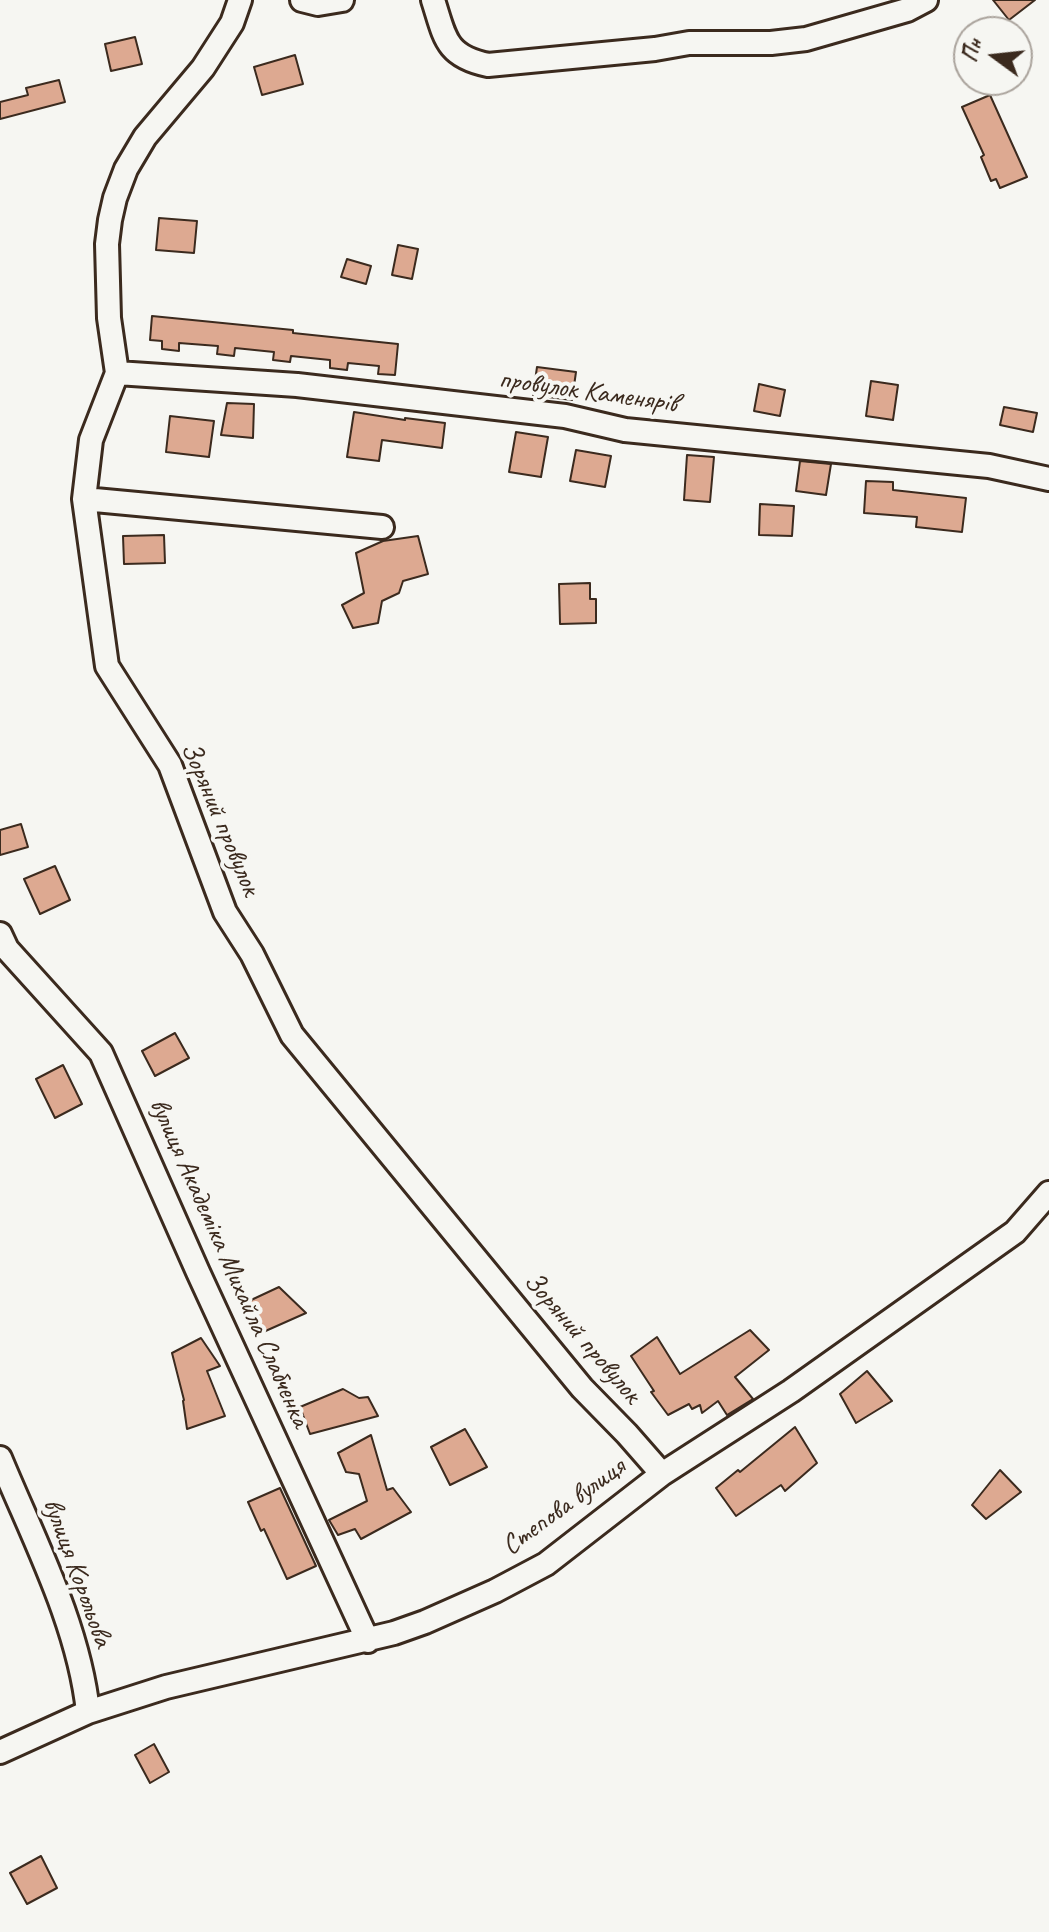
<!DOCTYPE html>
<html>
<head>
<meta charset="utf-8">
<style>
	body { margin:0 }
	#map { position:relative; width:1049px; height:1932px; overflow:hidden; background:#f6f6f2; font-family:Caveat,sans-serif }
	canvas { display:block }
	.north { position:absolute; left:953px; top:16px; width:80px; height:80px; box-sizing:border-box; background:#f6f6f2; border:2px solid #aba49d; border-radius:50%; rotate:285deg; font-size:22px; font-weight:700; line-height:32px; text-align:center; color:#3b2a1e }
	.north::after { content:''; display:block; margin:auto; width:28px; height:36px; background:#3b2a1e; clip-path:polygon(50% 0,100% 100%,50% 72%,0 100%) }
</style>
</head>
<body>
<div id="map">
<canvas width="1049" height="1932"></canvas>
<div class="north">Пн</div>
</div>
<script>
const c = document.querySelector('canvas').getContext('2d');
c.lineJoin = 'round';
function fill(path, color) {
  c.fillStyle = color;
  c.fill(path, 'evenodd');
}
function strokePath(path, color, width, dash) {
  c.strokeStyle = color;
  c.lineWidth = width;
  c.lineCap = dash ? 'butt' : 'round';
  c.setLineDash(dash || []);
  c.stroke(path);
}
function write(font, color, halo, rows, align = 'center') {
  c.font = font + ' Caveat,sans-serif';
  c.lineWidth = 8;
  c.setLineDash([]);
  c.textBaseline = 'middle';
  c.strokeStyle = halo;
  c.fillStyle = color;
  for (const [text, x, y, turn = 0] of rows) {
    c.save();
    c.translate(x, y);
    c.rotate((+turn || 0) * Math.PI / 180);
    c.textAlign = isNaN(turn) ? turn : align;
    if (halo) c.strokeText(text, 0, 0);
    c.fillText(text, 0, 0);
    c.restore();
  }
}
const building = new Path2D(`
	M993,0h42l-26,20z
	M135,37l7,27 -31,7 -6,-27z
	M295,55l8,29 -41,11 -8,-28z
	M59,80l6,22 -65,17v-17l28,-7 -2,-7z
	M990,95l37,82 -27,11 -4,-9 -5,2 -10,-24 3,-2 -22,-48z
	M159,218l38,3 -3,32 -38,-3z
	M398,245l20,4 -6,30 -20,-4z
	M347,259l24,7 -5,18 -25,-7z
	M152,316l141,14v3l105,11 -3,31 -17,-1 1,-8 -31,-3 -1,7 -17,-2v-8l-39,-4 -1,6 -17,-2 1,-8 -39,-4 -1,8 -17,-2 1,-8 -39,-3v8l-17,-2v-8l-12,-1z
	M537,367l39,5 -4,28 -39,-5z
	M871,381l27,4 -5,35 -27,-4z
	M759,384l26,6 -5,26 -26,-5z
	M227,403l27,1 -1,34 -32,-3z
	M1004,407l33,6 -4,19 -33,-7z
	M354,412l51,8v-2l40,5 -3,25 -60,-8 -3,21 -32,-4z
	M170,416l44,5 -5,36 -43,-5z
	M516,432l32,5 -7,40 -32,-5z
	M576,450l35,6 -6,31 -35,-6z
	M687,455l27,2 -4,45 -26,-2z
	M800,461l31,3 -5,31 -30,-4z
	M866,481l27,1v8l73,8 -4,34 -46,-5 1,-10 -53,-4z
	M760,504l34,2 -2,30 -33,-1z
	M164,535l1,28 -41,1 -1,-28z
	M418,536l10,38 -25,7 -4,12 -17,8 -4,22 -25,5 -11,-23 22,-12 -8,-40 27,-12z
	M590,583v16h6v24l-36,1 -1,-40z
	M21,824l7,23 -28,8v-25z
	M55,866l15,34 -30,14 -16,-35z
	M175,1033l14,25 -34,18 -13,-25z
	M63,1065l19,39 -27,14 -19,-39z
	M279,1287l27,26 -45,20 -12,-32z
	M750,1330l19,20 -34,27 18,22 -26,16 -9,-14 -16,12 -2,-8 -8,4 -3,-5 -21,11 -17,-23 3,-1 -23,-35 26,-19 23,37z
	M201,1338l19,28 -13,5 18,45 -38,13 -4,-28 1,-1 -12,-47z
	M867,1371l25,30 -36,22 -16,-29z
	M343,1389l16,9 9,-1 10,19 -68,18 -10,-27z
	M795,1427l22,36 -32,28 -4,-6 -45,31 -20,-28 22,-18 2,2z
	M465,1429l22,38 -37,18 -19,-38z
	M371,1435l16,55 6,-2 18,24 -50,27 -6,-10 -17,6 -9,-15 38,-19 -8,-27 -13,-2 -8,-19z
	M1000,1470l21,22 -35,27 -14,-14z
	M280,1488l36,78 -29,13 -23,-50 -3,2 -13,-29z
	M154,1744l15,28 -19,11 -15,-28z
	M41,1856l16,32 -30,16 -17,-31z`);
fill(building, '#dda991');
strokePath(building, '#3b2a1e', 2);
const street = new Path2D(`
	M240,0l-8,23 -29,45 -58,69 -19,32 -11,29 -5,22 -3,24 2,74 8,55 -26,67 -7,59 23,167 63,99 55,147 27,42 40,81 290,353 45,46 35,40
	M302,0l16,4 24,-4
	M433,0c12,37 12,56 55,65l167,-16 34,-6h82l35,-4 101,-29 19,-10
	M117,373l180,12 268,31 60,14 364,36 60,13
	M84,499l298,28
	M0,934l7,15 94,104 97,219 170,369
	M0,1458c33,80 79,167 88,254
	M0,1752l88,-40 78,-25 228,-54 31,-11 70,-31 51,-27 116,-90 129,-83 224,-159 34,-39`);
strokePath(street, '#3b2a1e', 28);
strokePath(street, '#f6f6f2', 22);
write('28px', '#3b2a1e', '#f6f6f2', [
	["провулок Каменярів",588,392,8],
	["Зоряний провулок",220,819,67],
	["вулиця Академіка Михайла Слабченка",229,1263,66],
	["Зоряний провулок",582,1338,49],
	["Степова вулиця",564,1507,-36],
	["вулиця Корольова",77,1573,70]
]);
</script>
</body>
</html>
